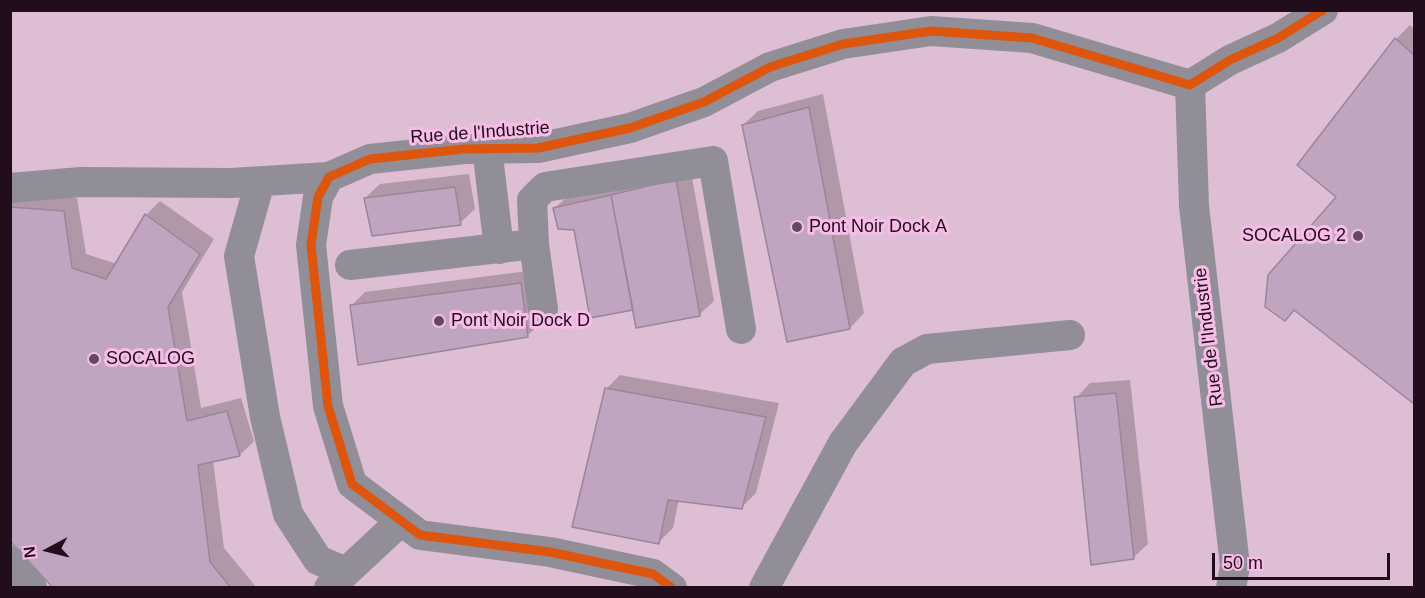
<!DOCTYPE html>
<html>
<head>
<meta charset="utf-8">
<style>
	body { margin:0 }
	#map { position:relative; width:1425px; height:598px; overflow:hidden; background:#ddbed4; font-family:Arial,sans-serif }
	canvas { display:block }
	.frame { position:absolute; inset:0; border:12px solid #220d1d; pointer-events:none }
	.north { position:absolute; left:18px; top:520px; width:60px; height:60px; -webkit-text-stroke:4px #f8bde7; paint-order:stroke; rotate:263deg; font-size:16px; font-weight:700; line-height:24px; text-align:center; color:#220d1d }
	.north::after { content:''; display:block; margin:auto; width:21px; height:27px; background:#220d1d; clip-path:polygon(50% 0,100% 100%,50% 72%,0 100%) }
	.scale { position:absolute; left:1212px; top:553px; width:178px; height:27px; box-sizing:border-box; border:3px solid #220d1d; border-top:0; padding-left:8px; font-size:18px; line-height:21px; white-space:nowrap; color:#220d1d; -webkit-text-stroke:4px #f8bde7; paint-order:stroke }
</style>
</head>
<body>
<div id="map">
<canvas width="1425" height="598"></canvas>
<div class="frame"></div>
<div class="north">N</div>
<div class="scale">50 m</div>
</div>
<script>
const c = document.querySelector('canvas').getContext('2d');
c.lineJoin = 'round';
function fill(path, color) {
  c.fillStyle = color;
  c.fill(path, 'evenodd');
}
function strokePath(path, color, width, dash) {
  c.strokeStyle = color;
  c.lineWidth = width;
  c.lineCap = dash ? 'butt' : 'round';
  c.setLineDash(dash || []);
  c.stroke(path);
}
function write(font, color, halo, rows, align = 'center') {
  c.font = font + ' Arial,sans-serif';
  c.lineWidth = 6;
  c.setLineDash([]);
  c.textBaseline = 'middle';
  c.strokeStyle = halo;
  c.fillStyle = color;
  for (const [text, x, y, turn = 0] of rows) {
    c.save();
    c.translate(x, y);
    c.rotate((+turn || 0) * Math.PI / 180);
    c.textAlign = isNaN(turn) ? turn : align;
    if (halo) c.strokeText(text, 0, 0);
    c.fillText(text, 0, 0);
    c.restore();
  }
}
fill(new Path2D(`
	M1410,25l4,4v373l-119,-94 101,-269z
	M823,94l41,219 -14,15 -107,-203 15,-14z
	M690,166l24,135 -15,14 -64,-7 -60,-80 -21,-19 15,-14z
	M469,174l6,35 -15,14 -95,-25 15,-14z
	M17,192l60,6 9,56 31,10 29,-49 14,-14 54,38 -32,53 19,116 40,-10 13,43 -14,14 -27,5 11,88 33,40h-202l-45,-49v-340z
	M535,270l7,52 -15,14 -176,-30 14,-14z
	M620,375l159,28 -23,90 -14,14 -63,-8 -6,29 -14,14 -53,-153z
	M1130,380l18,164 -15,14 -57,-160 14,-15z`), '#0003');
const building = new Path2D(`
	M1395,38l19,17v349l-120,-94 -9,11 -20,-14 3,-32 68,-78 -39,-32z
	M809,107l41,222 -63,13 -45,-217z
	M676,179l24,137 -64,12 -25,-133z
	M455,187l6,38 -89,11 -8,-38z
	M611,195l22,115 -43,8 -16,-88 -16,-1 -5,-21z
	M10,207l54,4 8,57 34,11 39,-65 55,40 -32,53 19,114 40,-10 13,45 -42,9 12,97 21,26h-178l-43,-47z
	M521,283l7,54 -170,28 -8,-60z
	M605,388l161,29 -24,92 -74,-9 -9,44 -87,-17z
	M1116,393l18,166 -43,6 -17,-168z`);
fill(building, '#c0a5c0');
strokePath(building, '#9a8699', 1.5);
strokePath(new Path2D(`
	M1190,85l4,121 41,360 -4,22
	M487,148l12,101
	M260,182l-21,74 26,161 23,97 30,46 28,12
	M10,188l71,-6 150,1 98,-6
	M534,244l9,65
	M350,265l184,-21 -2,-44 13,-13 168,-26 28,168
	M10,561l22,27
	M329,588l72,-67
	M672,588l-19,-14 -103,-22 -130,-17 -68,-51 -24,-78 -17,-161 7,-48 11,-20 41,-18 94,-10 74,-1 92,-20 74,-26 66,-35 73,-23 88,-13 101,7 158,47 40,-25 48,-22 45,-28
	M764,588l79,-145 60,-81 24,-13 143,-14`), '#918e98', 30);
strokePath(new Path2D(`
	M672,588l-19,-14 -103,-22 -130,-17 -68,-51 -24,-78 -17,-161 7,-48 11,-20 41,-18 94,-10 74,-1 92,-20 74,-26 66,-35 73,-23 88,-13 101,7 158,47 40,-25 48,-22 45,-28`), '#de550d', 9);
for (const [x, y, r, color] of [
	[797,227,6,"#634b5d"],
	[1358,236,6,"#634b5d"],
	[439,321,6,"#634b5d"],
	[94,359,6,"#634b5d"]
]) {
  const dot = new Path2D();
  dot.arc(x, y, r, 0, 2 * Math.PI);
  c.fillStyle = color;
  c.fill(dot);
  strokePath(dot, '#f8bde7', 2);
}
write('18px', '#220d1d', '#f8bde7', [
	["Rue de l'Industrie",480,133,-4],
	["Rue de l'Industrie",1209,337,-97]
]);
write('18px', '#220d1d', '#f8bde7', [
	["Pont Noir Dock A",809,227],
	["SOCALOG 2",1346,236,"right"],
	["Pont Noir Dock D",451,321],
	["SOCALOG",106,359]
], 'left');
</script>
</body>
</html>
